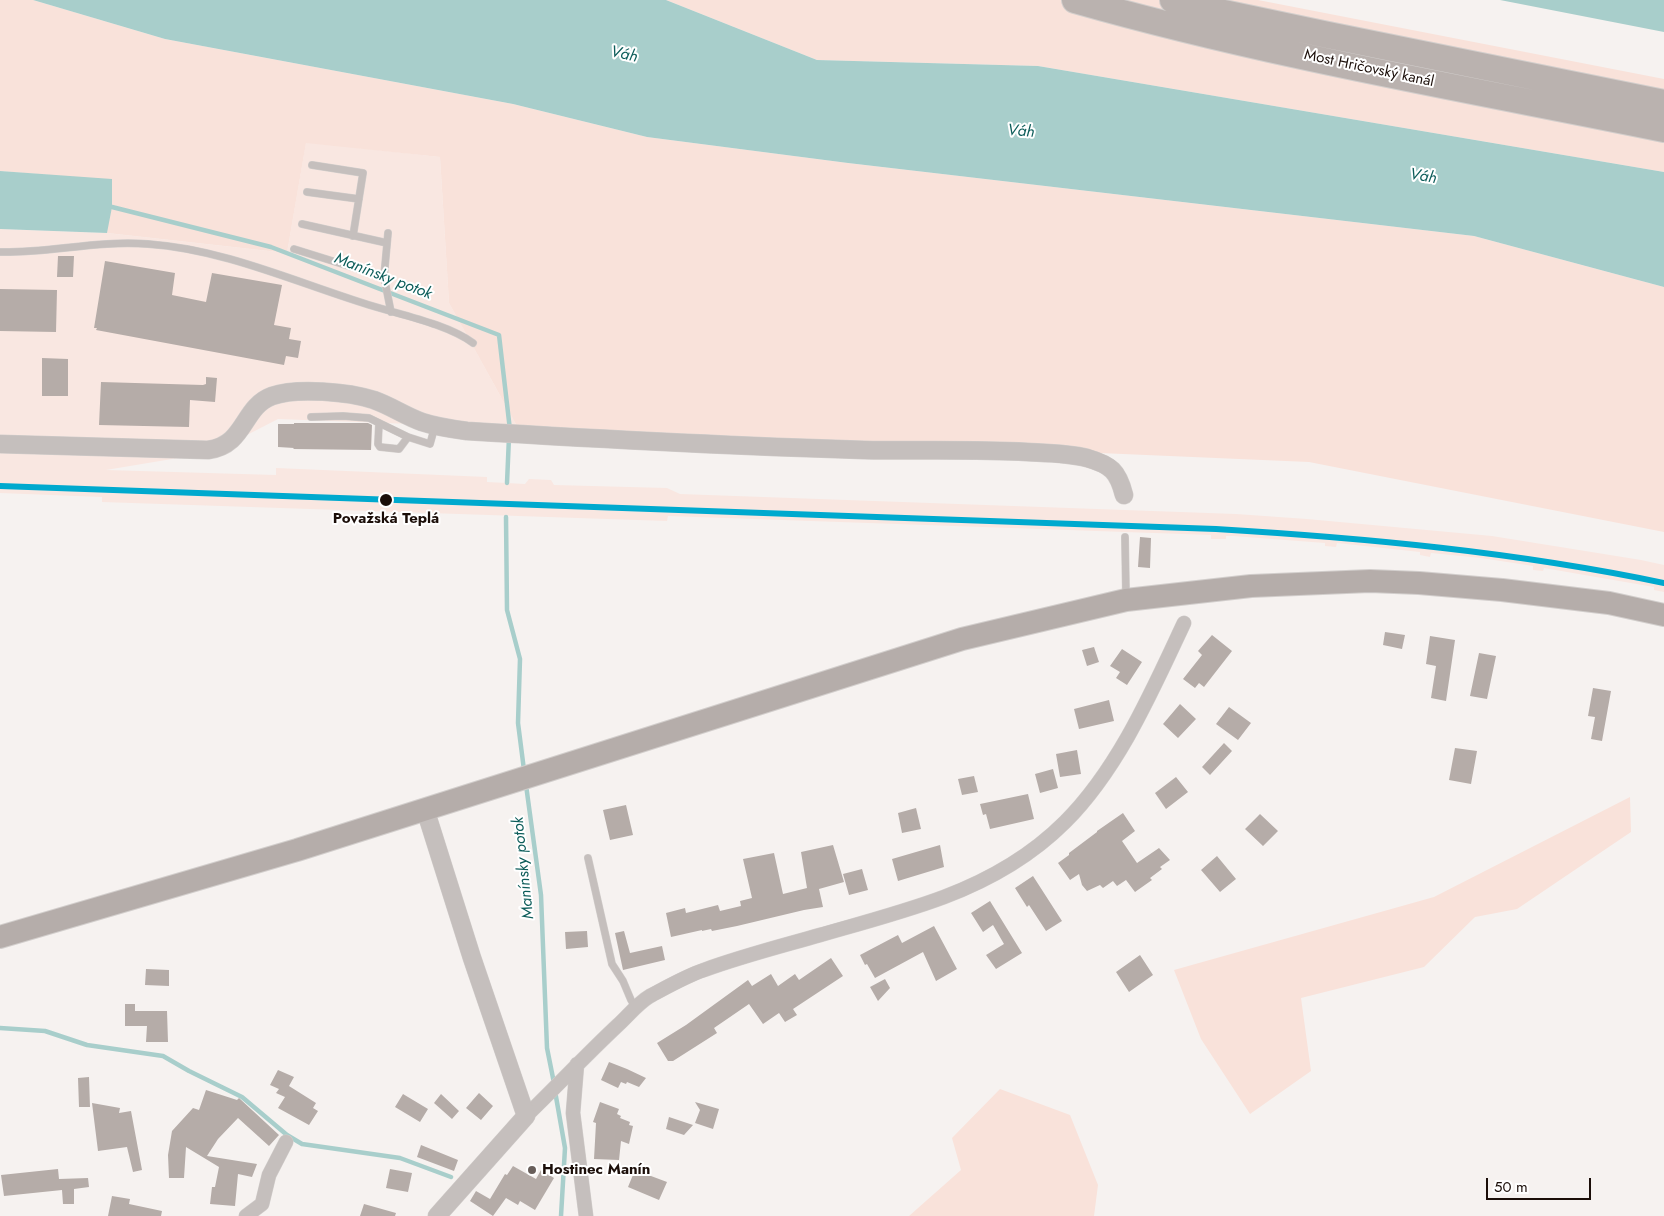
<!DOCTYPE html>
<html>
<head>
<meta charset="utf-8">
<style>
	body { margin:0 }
	#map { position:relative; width:1664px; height:1216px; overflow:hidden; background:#f6f2f0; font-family:Jost,sans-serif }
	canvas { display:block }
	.scale { position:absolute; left:1486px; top:1178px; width:105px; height:22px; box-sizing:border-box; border:2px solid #1b0e09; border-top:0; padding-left:6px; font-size:15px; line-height:18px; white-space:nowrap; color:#1b0e09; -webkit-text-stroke:4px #fff; paint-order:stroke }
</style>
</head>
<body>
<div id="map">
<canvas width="1664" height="1216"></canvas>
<div class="scale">50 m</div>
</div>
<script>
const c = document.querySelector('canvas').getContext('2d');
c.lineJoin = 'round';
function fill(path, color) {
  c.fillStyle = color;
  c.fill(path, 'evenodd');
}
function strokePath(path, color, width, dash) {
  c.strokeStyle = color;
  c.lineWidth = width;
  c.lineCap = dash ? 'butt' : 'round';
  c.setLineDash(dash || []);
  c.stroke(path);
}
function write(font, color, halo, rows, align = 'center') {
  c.font = font + ' Jost,sans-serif';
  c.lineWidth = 4;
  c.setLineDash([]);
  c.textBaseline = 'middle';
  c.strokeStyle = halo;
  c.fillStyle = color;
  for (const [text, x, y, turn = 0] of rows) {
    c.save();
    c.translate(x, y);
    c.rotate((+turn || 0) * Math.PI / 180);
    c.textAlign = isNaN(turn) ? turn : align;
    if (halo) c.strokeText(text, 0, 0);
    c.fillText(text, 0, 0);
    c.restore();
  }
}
fill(new Path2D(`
	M306,142l134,15 9,146 69,125 -240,-9 -64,33 -108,18 170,5v-7l211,9v5l20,1 18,1 4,-5 22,1 3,5 113,3 13,6 556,20 71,5 185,17 149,24 23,5v27l-10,-2v-3l-110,-19 -1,3 -10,-1v-4l-52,-8 -50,-5 -1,4 -10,-2v-3l-83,-9 -1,4 -11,-1v-3l-92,-7h-7v3h-15v-4l-543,-19 -1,5 -565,-19v-5l-102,-4v-264l107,4 180,20z`), '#f9e7e1');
fill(new Path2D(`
	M0,0h33l132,39 348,65 134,33 201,26 626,73 190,51v245l-355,-70 -791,-34 -69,-125 -9,-146 -134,-14 -19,110 -180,-20 5,-53 -112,-9z
	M666,0h592l406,79v93l-626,-106 -221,-6z
	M1630,797l1,35 -114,77 -42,8 -51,50 -123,31 10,73 -61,43 -49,-75 -27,-69 260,-73z
	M1000,1089l70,26 28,70 -4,31h-185l52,-46 -9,-32z`), '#f9e2da');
fill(new Path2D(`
	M33,0h633l151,60 221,6 626,106v115l-190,-51 -626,-73 -201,-26 -134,-33 -348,-65z
	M1500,0h164v32z
	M0,171l112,8v28l-5,26 -107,-4z`), '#a8cecb');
strokePath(new Path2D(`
	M112,207l159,40 228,88 11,95
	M507,483l2,-46
	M506,517l1,93 13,49 -2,64 6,47
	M526,785l15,110 6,153 7,35
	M0,1028l45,3 42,14 76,11 26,15 53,26 45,38 15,9 98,14 51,19
	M555,1091l10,57 -4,68`), '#a8cecb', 4.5);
fill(new Path2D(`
	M58,256h16l-1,21h-16z
	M105,261l70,12 -3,22 34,7 6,-29 70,12 -8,40 17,3 -2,11 12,2 -3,17 -12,-2 -2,9 -188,-35 1,-2h-3z
	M0,289l57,1 -1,42 -56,-1z
	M42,358l26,1v37h-26z
	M206,377l11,1 -2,24 -25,-2 -1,27 -90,-2 2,-43 102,3 3,-1z
	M294,423h74l4,2 -1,25 -78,-1 1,-1 -16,-1v-23h16z
	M1140,537l11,1 -1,30 -12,-1z
	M1385,632l20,3 -3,14 -19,-4z
	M1212,635l20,16 -28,36 -5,-4 -4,5 -12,-9 19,-24 -4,-4z
	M1430,636l25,4 -9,61 -15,-3 5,-32 -10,-2z
	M1094,647l5,15 -12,4 -5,-16z
	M1122,649l20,13 -15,23 -11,-7 4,-6 -10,-6z
	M1479,653l17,3 -9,43 -17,-3z
	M1593,688l18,3 -9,50 -11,-2 4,-22 -7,-1z
	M1109,700l5,21 -35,8 -5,-20z
	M1180,704l16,15 -18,19 -15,-14z
	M1229,707l22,16 -13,17 -22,-16z
	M1224,743l8,8 -22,24 -8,-8z
	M1455,748l22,3 -6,33 -22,-4z
	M1077,750l4,24 -21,3 -4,-23z
	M1053,769l5,19 -18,5 -5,-19z
	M974,776l4,16 -16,3 -4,-16z
	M1176,777l12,15 -22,17 -11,-16z
	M1028,794l6,25 -44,10 -4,-15 -3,1 -3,-11z
	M626,805l7,30 -23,5 -7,-30z
	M916,808l5,21 -19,4 -4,-20z
	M1123,813l12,18 -13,10 15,22 22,-15 11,12 -10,7 2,2 -12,9 2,2 -17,12 -9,-12 -9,6 -4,-5 -10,7 -3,-3 -13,6 -5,-6 -3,-11 -9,6 -12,-17 11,-8v-2l28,-21v-1z
	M1260,814l18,17 -15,15 -18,-17z
	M833,845l11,37 -25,7 4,18 -19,3 -67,16 -25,5 -1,-2 -9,2v-1l-31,7 -5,-24 19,-5 1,5 32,-8 2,6 21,-5 -1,-5 12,-3 -9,-39 31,-6 9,41 24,-6 -6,-36z
	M940,845l4,22 -46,14 -6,-22z
	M1217,856l19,23 -16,13 -19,-22z
	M862,869l6,21 -19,5 -6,-21z
	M1033,876l29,45 -16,10 -17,-26 -2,2 -12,-19z
	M990,901l32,52 -26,16 -10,-14 18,-11 -11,-19 -10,7 -12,-19z
	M934,926l23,43 -21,12 -13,-29 -48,26 -8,-14 -2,1 -5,-10 38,-20 4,8z
	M587,931l1,16 -22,2 -1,-17z
	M624,931l6,22 32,-7 3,14 -42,10 -8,-37z
	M1140,955l13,20 -24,17 -13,-20z
	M831,958l12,18 -50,33 4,6 -12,7 -6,-9 -16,11 -14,-20 -35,24 3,5 -44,28h-5l-11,-18 29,-18 62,-45 4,6 19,-12 7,12 17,-12 4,6z
	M146,969l23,1v16l-24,-1z
	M885,979l5,9 -12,13 -8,-14z
	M125,1004h10v7h32l1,31h-22l1,-16h-22z
	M609,1062l18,7 19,9 -7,9 -12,-5 -1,2 -5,-2 -3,6 -17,-8z
	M278,1070l16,7 -5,9 27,17 -3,5 5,3 -9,14 -31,-17 7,-11 -9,-4 3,-4 -9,-4z
	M89,1077l1,30h-11l-1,-29z
	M206,1090l31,10 2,-2 40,37 -10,11 -31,-28 -20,21 -11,17 50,8 -5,13 -14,-3 -3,32 -25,-2 2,-17h3l4,-20 -33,-20 -2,31h-15l-1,-23 4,-24 21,-23 6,2z
	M479,1093l14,13 -12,14 -15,-12z
	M403,1094l25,15 -8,13 -25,-15z
	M441,1094l18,17 -7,8 -18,-16z
	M600,1102l19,7 -2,5 4,2 -1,2 10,4 -1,3 4,1 -4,18 -8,-3 -2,19 -25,-1 2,-36 -3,-1z
	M695,1102l24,7 -6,20 -18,-6 5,-13z
	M92,1103l28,5 -1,5 12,-2 11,59 -9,2 -6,-25 -29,4z
	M669,1117l24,8 -9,10 -18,-6z
	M421,1145l37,15 -4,11 -37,-14z
	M513,1166l23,13 5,-9 13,8 -19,32 -15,-9 -2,4 -12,-7 -13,18 -23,-15 6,-10 14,8 15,-25 2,1z
	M58,1169l1,10 29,-1 1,9 -15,2v15h-11l-1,-14 -58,6 -3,-21z
	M390,1169l22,4 -4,19 -22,-4z
	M635,1170l32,12 -8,18 -31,-13z
	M112,1196l18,3 -1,5 33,7 -1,5h-53z
	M364,1204l32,9 -1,3h-35z`), '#b5aca8');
const service = new Path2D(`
	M312,165l51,8 -10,63
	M307,192l52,7
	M302,224l85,19
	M294,249l90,28 7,35
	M0,252c49,1 98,-12 148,-8 74,5 145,37 215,59 33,11 83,20 110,40
	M384,277l4,-44
	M311,417l32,-1 26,2 39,19 22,7 5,-18
	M379,423l-1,21 2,3 19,2 9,-12
	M1125,537l1,60
	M588,858l24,106 11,17 8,19 5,8`);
const minor = new Path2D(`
	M577,1064l-4,49 13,103
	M526,1116c31,-30 60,-61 92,-91 10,-9 20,-22 32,-29 17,-9 36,-20 54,-26 38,-14 78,-24 116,-35 42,-12 84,-23 124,-38 45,-17 87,-41 121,-75 54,-54 87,-131 119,-199
	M246,1216l16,-12 7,-29 17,-33`);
const tertiary = new Path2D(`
	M0,444l208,6c38,-5 34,-43 64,-54 25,-9 77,-4 102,4 17,6 31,16 48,22 15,5 30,7 45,9 132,8 265,15 397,19 55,1 109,-1 163,2 20,1 41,1 60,6 24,7 31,13 37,37
	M425,809l47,149 54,158 -89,100`);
const primary = new Path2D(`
	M0,937l297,-87 665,-211 164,-39 125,-14 119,-5 49,2 83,7 107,13 55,12`);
const motorway = new Path2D(`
	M1075,0c193,55 392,89 589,129
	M1173,0l46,12 109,23 336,68`);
strokePath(service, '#d2cecc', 8);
strokePath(minor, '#d2cecc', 15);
strokePath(tertiary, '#d2cecc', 19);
strokePath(primary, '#d2cecc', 24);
strokePath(motorway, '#d2cecc', 28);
strokePath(service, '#c5bfbd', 7);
strokePath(minor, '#c5bfbd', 14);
strokePath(tertiary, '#c5bfbd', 18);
strokePath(primary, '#b5adaa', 22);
strokePath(motorway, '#bab2af', 26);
strokePath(new Path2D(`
	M0,486l1216,43c150,9 300,23 448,54`), '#00a9ce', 6);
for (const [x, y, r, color] of [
	[386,500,7,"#1b0e09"],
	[532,1170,5,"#685e5a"]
]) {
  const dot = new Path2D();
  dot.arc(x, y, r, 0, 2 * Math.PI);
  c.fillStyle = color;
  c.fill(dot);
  strokePath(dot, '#fff', 2);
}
write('15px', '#1b0e09', '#fff', [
	["Most Hričovský kanál",1369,69,12]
]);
write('bold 15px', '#1b0e09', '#fff', [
	["Považská Teplá",386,519]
]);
write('bold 15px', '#1b0e09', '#fff', [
	["Hostinec Manín",542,1170]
], 'left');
write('italic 16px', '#0d5d5a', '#fff', [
	["Váh",624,55,13],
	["Váh",1021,132,5],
	["Váh",1423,177,10],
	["Manínsky potok",383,277,21],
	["Manínsky potok",524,868,-96]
]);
</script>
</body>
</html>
